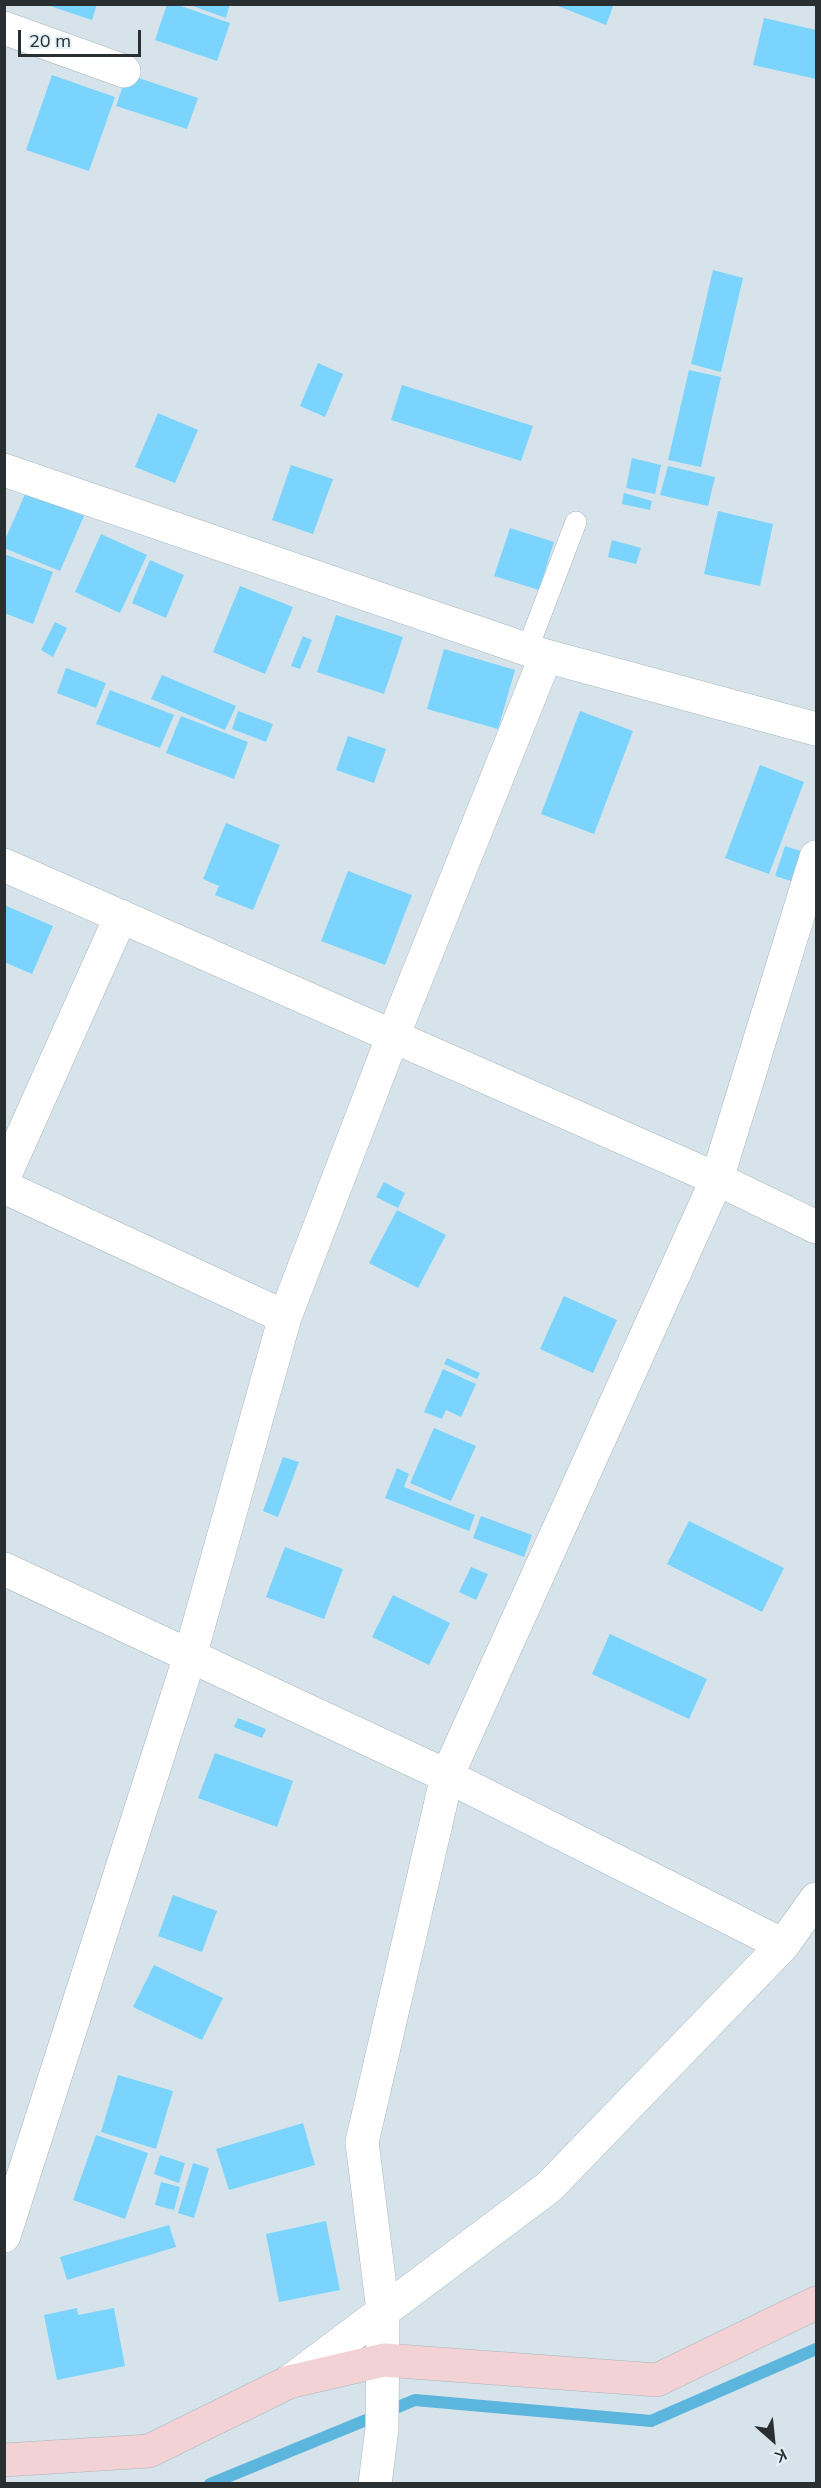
<!DOCTYPE html>
<html>
<head>
<meta charset="utf-8">
<style>
	body { margin:0 }
	#map { position:relative; width:821px; height:2488px; overflow:hidden; background:#d6e3ea; font-family:Mulish,sans-serif }
	canvas { display:block }
	.frame { position:absolute; inset:0; border:6px solid #292e31; pointer-events:none }
	.north { position:absolute; left:743px; top:2410px; width:60px; height:60px; -webkit-text-stroke:4px #e3f1f8; paint-order:stroke; rotate:153deg; font-size:16px; font-weight:700; line-height:24px; text-align:center; color:#292e31 }
	.north::after { content:''; display:block; margin:auto; width:21px; height:27px; background:#292e31; clip-path:polygon(50% 0,100% 100%,50% 72%,0 100%) }
	.scale { position:absolute; left:18px; top:30px; width:123px; height:27px; box-sizing:border-box; border:3px solid #292e31; border-top:0; padding-left:8px; font-size:18px; line-height:21px; white-space:nowrap; color:#292e31; -webkit-text-stroke:4px #e3f1f8; paint-order:stroke }
</style>
</head>
<body>
<div id="map">
<canvas width="821" height="2488"></canvas>
<div class="frame"></div>
<div class="north">K</div>
<div class="scale">20 m</div>
</div>
<script>
const c = document.querySelector('canvas').getContext('2d');
c.lineJoin = 'round';
function strokePath(path, color, width, dash) {
  c.strokeStyle = color;
  c.lineWidth = width;
  c.lineCap = dash ? 'butt' : 'round';
  c.setLineDash(dash || []);
  c.stroke(path);
}
function fill(path, color) {
  c.fillStyle = color;
  c.fill(path, 'evenodd');
}
strokePath(new Path2D(`
	M210,2484l205,-84 236,21 165,-72`), '#5bb5dd', 12);
fill(new Path2D(`
	M44,4h53l-5,16z
	M167,4h8l55,19 -13,38 -62,-21z
	M187,4h43l-4,14z
	M553,4h61l-8,21z
	M764,18l52,12v49l-63,-14z
	M127,74l71,24 -11,31 -71,-23z
	M52,75l63,22 -26,74 -63,-21z
	M713,270l30,8 -22,94 -30,-8z
	M318,363l25,11 -18,43 -25,-11z
	M689,370l32,7 -20,90 -33,-7z
	M402,385l131,41 -12,35 -130,-41z
	M158,413l40,17 -23,53 -40,-16z
	M632,458l29,7 -6,29 -29,-6z
	M291,465l42,14 -20,55 -41,-14z
	M668,466l47,11 -7,29 -48,-11z
	M26,492l58,24 -24,55 -56,-23v-6z
	M624,493l28,8 -2,9 -28,-6z
	M718,511l55,13 -13,62 -56,-12z
	M510,528l44,14 -15,48 -45,-14z
	M101,534l46,21 -27,58 -45,-21z
	M612,540l29,8 -5,16 -28,-7z
	M4,554l49,18 -20,52 -29,-11z
	M150,560l34,15 -18,43 -34,-15z
	M240,586l53,21 -28,67 -52,-22z
	M336,615l67,22 -19,57 -67,-22z
	M55,622l12,6 -14,29 -12,-7z
	M303,636l9,4 -12,29 -9,-3z
	M444,649l71,21 -17,59 -71,-20z
	M66,668l40,15 -10,25 -39,-15z
	M162,675l74,31 -11,24 -74,-31z
	M110,690l64,25 -14,33 -64,-24z
	M238,711l35,13 -7,18 -34,-13z
	M580,711l53,20 -39,103 -53,-20z
	M181,716l67,26 -14,37 -68,-26z
	M348,736l38,13 -12,34 -38,-13z
	M760,765l44,17 -35,92 -44,-16z
	M226,823l54,22 -27,65 -38,-15 4,-9 -16,-7z
	M785,846l16,5 -10,30 -16,-5z
	M348,871l64,24 -27,70 -64,-24z
	M4,905l49,21 -21,48 -28,-12z
	M384,1182l21,11 -7,15 -22,-11z
	M397,1210l49,25 -28,53 -49,-25z
	M564,1296l53,24 -24,53 -53,-24z
	M447,1358l33,15 -3,6 -33,-15z
	M443,1369l33,15 -15,33 -15,-7 -4,9 -18,-7z
	M434,1428l42,18 -25,55 -41,-18z
	M283,1457l16,5 -21,55 -15,-6z
	M397,1468l12,6 -5,13 71,28 -6,16 -84,-33z
	M481,1516l51,19 -8,22 -51,-19z
	M689,1521l95,47 -22,44 -95,-48z
	M285,1547l58,22 -19,50 -58,-22z
	M471,1567l17,7 -12,26 -17,-8z
	M393,1595l57,28 -21,42 -57,-28z
	M610,1634l97,45 -18,40 -97,-45z
	M238,1718l28,11 -4,9 -28,-11z
	M215,1753l78,28 -16,46 -79,-29z
	M173,1895l44,16 -15,41 -44,-16z
	M154,1965l69,33 -21,42 -69,-33z
	M118,2075l55,16 -17,58 -55,-17z
	M303,2123l12,42 -86,25 -13,-41z
	M96,2135l52,18 -23,66 -52,-19z
	M160,2155l25,8 -6,20 -25,-9z
	M193,2163l16,5 -15,50 -16,-5z
	M161,2182l19,5 -6,23 -19,-5z
	M326,2221l14,69 -61,12 -13,-68z
	M169,2225l7,22 -109,33 -7,-23z
	M77,2308l1,7 36,-7 11,58 -68,14 -13,-65z`), '#7bd4fd');
const lane = new Path2D(`
	M527,650l49,-128`);
const street = new Path2D(`
	M4,28l120,43
	M4,470l542,186 270,73
	M4,865l713,314 99,48
	M4,1177l117,-261
	M4,1187l281,130
	M4,1569l443,207 336,169
	M4,2236l186,-580 95,-339 108,-281 153,-380
	M289,2382l260,-195 234,-242 33,-46
	M375,2484l7,-56 1,-117 -21,-169 85,-366 270,-597 99,-322`);
const secondary = new Path2D(`
	M4,2460l145,-9 140,-69 95,-22 273,20 159,-77`);
strokePath(lane, '#abb7be', 22);
strokePath(street, '#abb7be', 34);
strokePath(secondary, '#abb7be', 34);
strokePath(lane, '#fff', 21);
strokePath(street, '#fff', 33);
strokePath(secondary, '#f2d2d4', 33);
</script>
</body>
</html>
